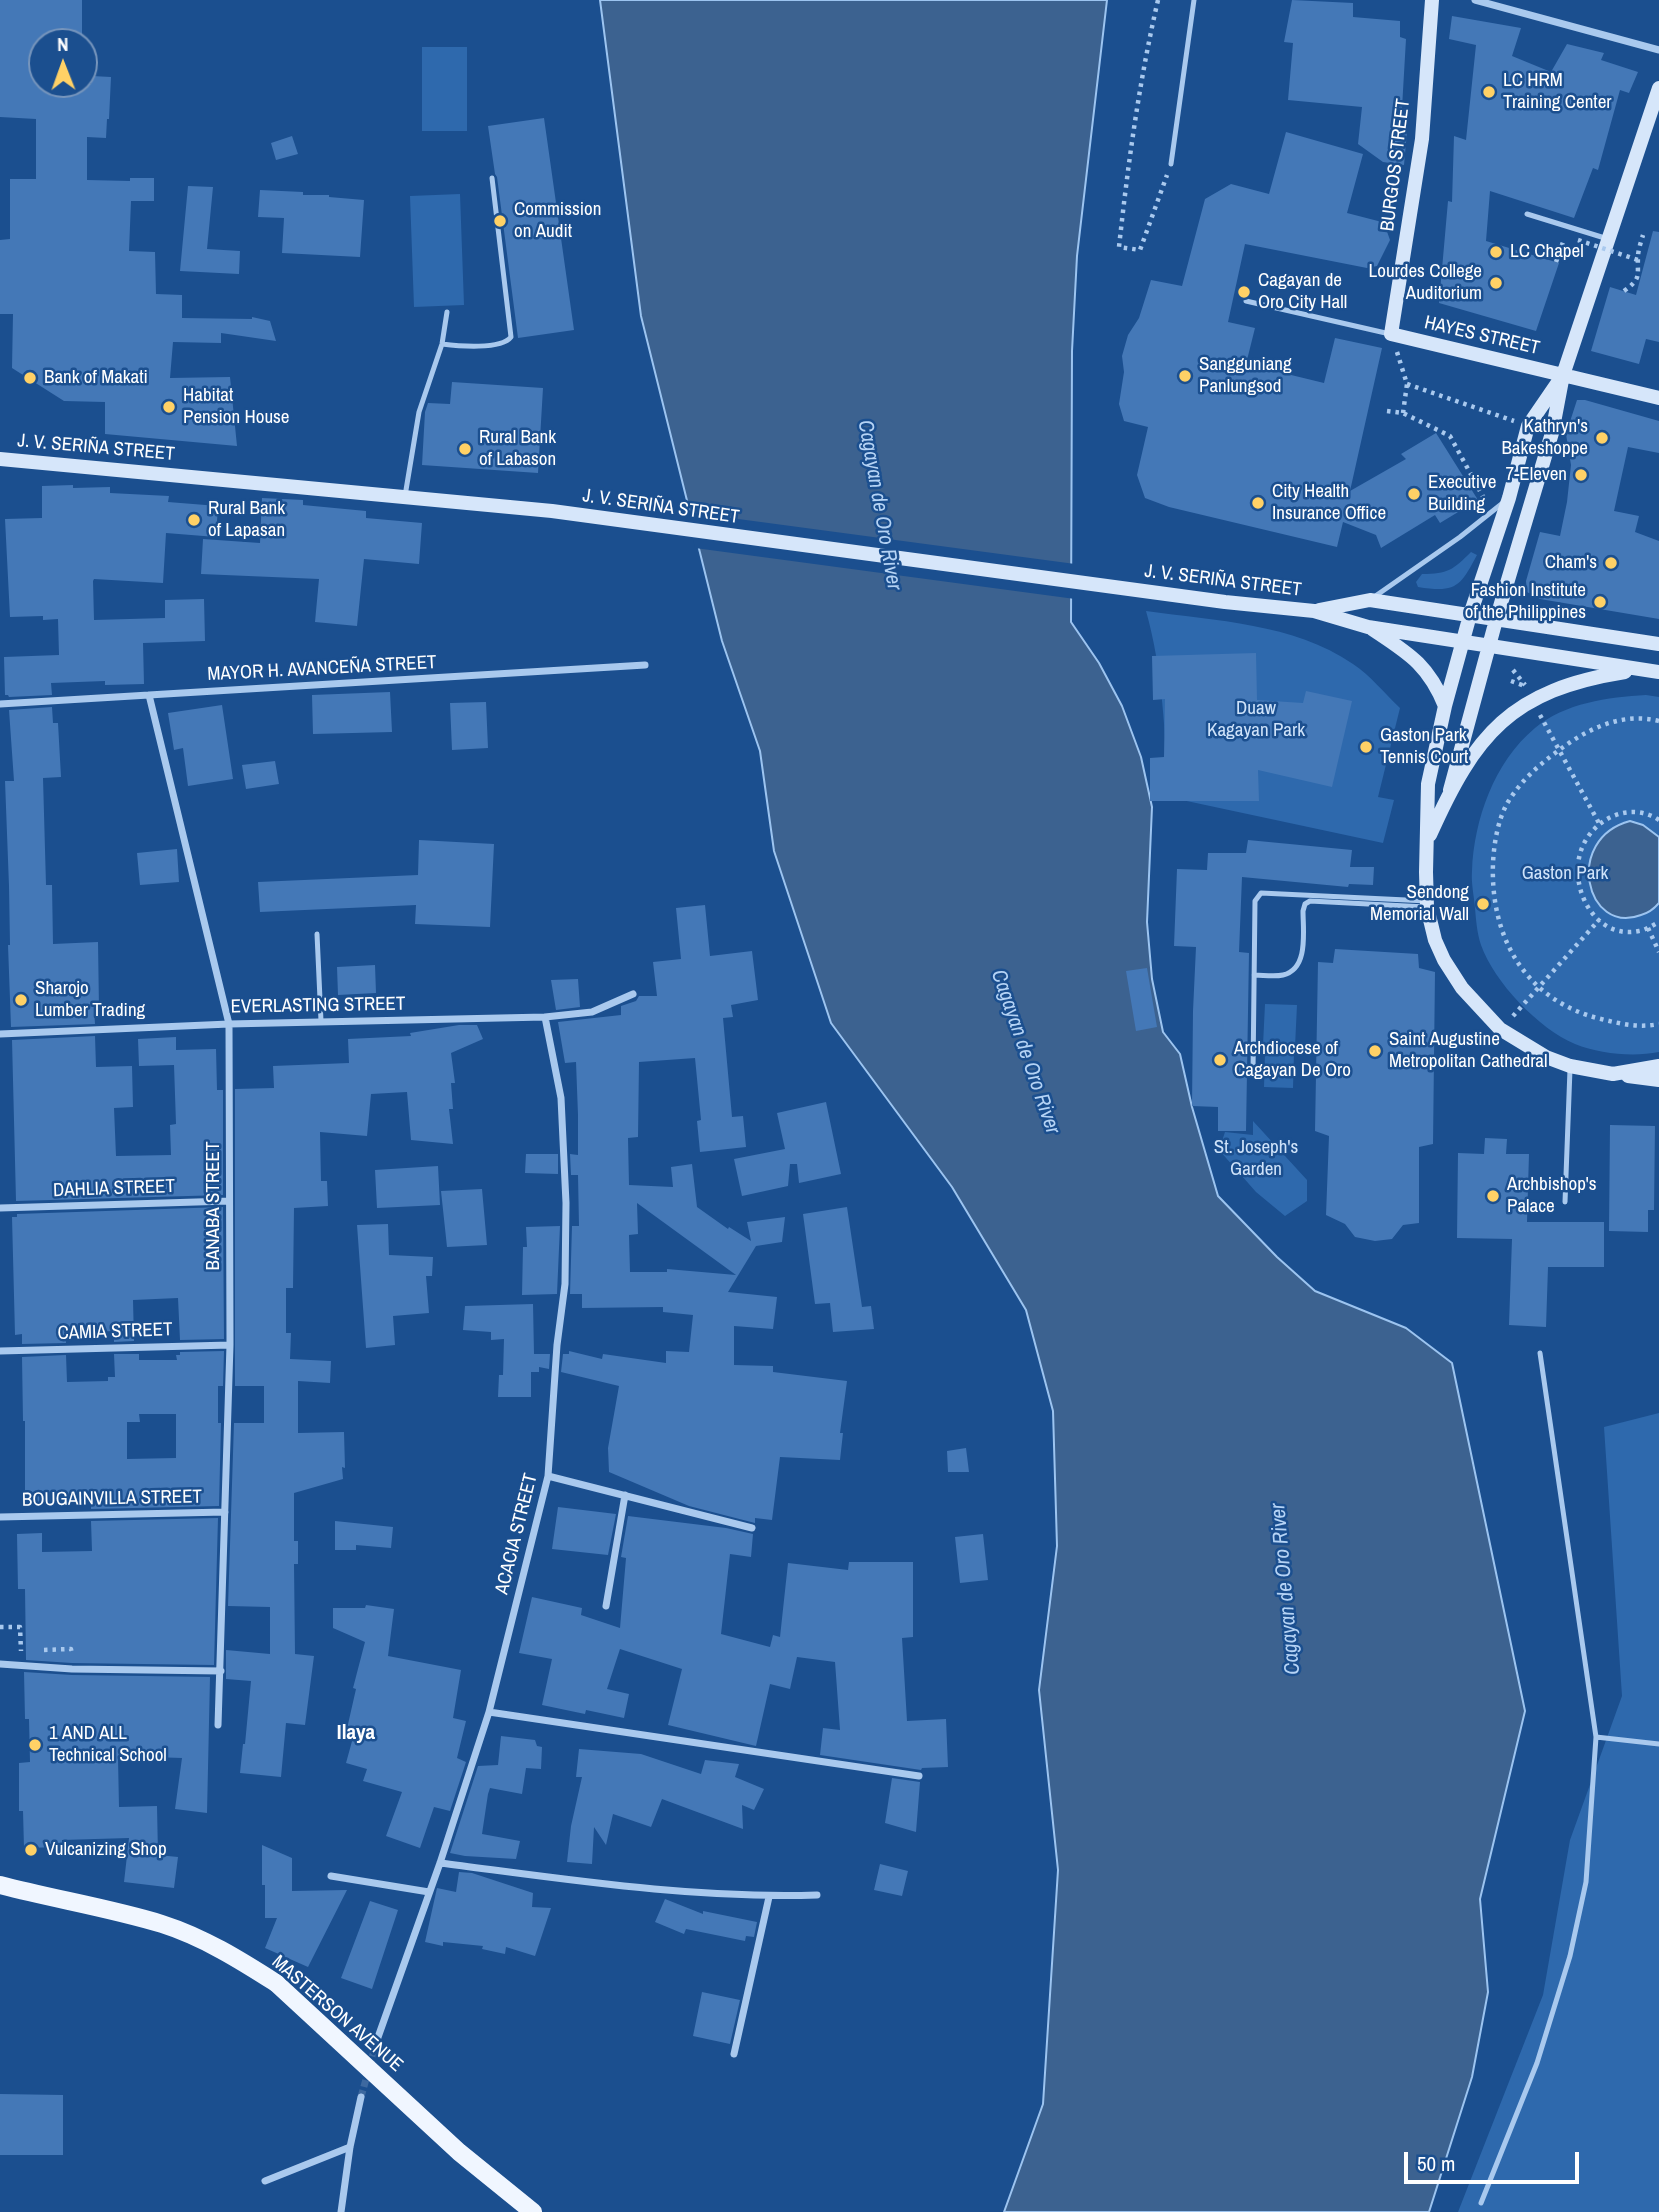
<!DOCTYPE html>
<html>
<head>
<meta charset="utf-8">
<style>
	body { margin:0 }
	#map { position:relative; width:1659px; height:2212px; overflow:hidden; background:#1b4f8f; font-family:"Archivo Narrow",sans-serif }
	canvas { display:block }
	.north { position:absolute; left:28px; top:28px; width:70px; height:70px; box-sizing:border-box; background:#1b4f8f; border:2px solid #7695bc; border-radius:50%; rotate:359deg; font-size:19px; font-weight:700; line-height:28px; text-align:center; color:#fff }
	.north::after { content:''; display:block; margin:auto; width:24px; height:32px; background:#ffd166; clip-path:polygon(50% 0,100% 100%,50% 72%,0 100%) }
	.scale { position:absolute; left:1404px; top:2152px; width:175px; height:32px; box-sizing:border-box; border:4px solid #fff; border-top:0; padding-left:9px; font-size:21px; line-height:24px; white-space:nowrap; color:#fff; -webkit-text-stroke:5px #1b4f8f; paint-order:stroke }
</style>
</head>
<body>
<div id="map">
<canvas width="1659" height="2212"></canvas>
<div class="north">N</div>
<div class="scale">50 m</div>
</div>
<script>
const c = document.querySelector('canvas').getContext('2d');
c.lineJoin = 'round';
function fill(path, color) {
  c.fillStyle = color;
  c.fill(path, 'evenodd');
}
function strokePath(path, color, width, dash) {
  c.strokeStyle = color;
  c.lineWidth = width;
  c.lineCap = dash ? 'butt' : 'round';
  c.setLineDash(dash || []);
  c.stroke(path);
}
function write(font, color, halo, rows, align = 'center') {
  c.font = font + ' "Archivo Narrow",sans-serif';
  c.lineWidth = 5;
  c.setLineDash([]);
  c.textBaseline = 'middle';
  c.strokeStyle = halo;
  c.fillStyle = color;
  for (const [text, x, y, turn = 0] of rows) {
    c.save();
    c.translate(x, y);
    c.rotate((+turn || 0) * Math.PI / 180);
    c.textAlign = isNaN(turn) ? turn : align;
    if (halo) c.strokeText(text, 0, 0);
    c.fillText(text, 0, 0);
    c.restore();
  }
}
fill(new Path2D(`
	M422,47h45v84h-45z
	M460,194l4,111 -50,2 -4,-111z
	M1471,552l6,3c-17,32 -21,38 -59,32l-2,-5 6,-8c26,0 31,-4 49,-22z
	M1146,611c70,10 147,12 207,53 17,11 32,30 47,44l-22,89 16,3 -11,43 -215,-46c-3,-63 -5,-126 -22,-186z
	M1646,695l13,2v355c-26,5 -59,2 -84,-8 -36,-15 -81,-62 -94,-99 -4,-12 -5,-25 -6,-37 -1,-12 -4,-25 -3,-37 2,-51 22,-109 63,-143 30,-25 73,-31 111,-33z
	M1265,1004l32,1 -2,42 -32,-2z
	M1265,1052l29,1 -1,35 -29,-1z
	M1253,1121l54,59v21l-22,15 -29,-24 -37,-42 6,-18 28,3z
	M1659,1413v799h-201l85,-217 27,-155 52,-144 -18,-269z`), '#2e69ad');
const water = new Path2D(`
	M600,0h507l-30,256 -5,95 -1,271 28,41 23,43 19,51 11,50 -5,115 5,57 11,53 17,22 12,53 26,89 59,61 38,34 91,37 46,35 73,348 -45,188 8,93 -16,85 -43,135h-425l39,-108 15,-234 -19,-180 18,-144 -4,-135 -27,-101 -74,-123 -121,-164 -57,-172 -14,-100 -38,-110 -81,-325z
	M1630,821l13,4 16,12v66c-5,6 -10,10 -18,12 -55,21 -78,-76 -11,-94z`);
fill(water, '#3c6290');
strokePath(water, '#9cc4f0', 2);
fill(new Path2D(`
	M686,512l389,52v35l-380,-51z`), '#1b4f8f');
fill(new Path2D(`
	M0,0h82v42h-40v42h49l1,-8 19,1 -2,42h-2l-1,19 -19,-1v43l43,1v-3h24v23h-23l-2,50 26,1 1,42 26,1v23l70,1v-2l18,4 6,20 -55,-8v10l-48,-1 -3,36 60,-1 7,69 -132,-12v-32l-41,-1 -52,-33 1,-54h-13v-74l10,-1v-60h26v-60l-36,-2z
	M1292,0l61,3v14l47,4v16l6,2 -4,69 7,1 -5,56 -21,-3 -25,-18 4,-37 -74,-7 5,-57 -9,-1z
	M1452,16l69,12 -9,28 39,16 16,-28 37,9 -3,7 37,12 -9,21 -9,-3 -22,80 -5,-2 -19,50 -84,-27 -4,50 73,22 -23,68 -97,-28 9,-102 4,1 2,-66 12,4 10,-95 -27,-6z
	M544,118l30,212 -56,8 -21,-161 -2,-3 -7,-48z
	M1286,132l77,22 -16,59 31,8 7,5 5,14 -13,26 -10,2 -122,-24 -17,78 27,6 -9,36 78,19 11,-45 47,10 -32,143 56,-32 -5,-5 35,-21 42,67 -38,23 -5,-8 -54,33 -5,-13 -33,-13 -6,25 -168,-40 -24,-9 -8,-23 11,-48 -24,-6 -5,-17 5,-32 -2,-16 6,-21 11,-17 12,-38 31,6 23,-87 26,-15 38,10z
	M292,136l6,18 -22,6 -5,-17z
	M188,186l25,1 -6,62 33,2 -1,23 -59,-3z
	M260,190l43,2v3h26v2l35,3 -4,57 -78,-4 2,-35 -26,-1z
	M1653,231l6,1v110l-13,-3 -7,25 -48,-13 19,-64 26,8z
	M452,382l91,6 -5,85 -116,-8 3,-53 3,-9 22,1z
	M1577,400h8l74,21v32l-31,-6 -14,64 25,5 -4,16 24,9v78l-119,-20 -13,-7 -1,-11 14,-49 20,4 7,-34 4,-37 -5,-31z
	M73,485v3l37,-1v6l59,3 -1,6 50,4 -2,31 -50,-4 -3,50 -69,-4 -1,2 1,39 71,-2v-18l39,-1 1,42 -62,2 1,41 -39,1v-4l-54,2 1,12 -43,2 -1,-2h-3l-1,-38 55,-2 -1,-36 -15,1v-4l-33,1 -5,-98 37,-1v-32z
	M262,498l41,2v5l63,6v7l56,5 -3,41 -55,-5 -7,67 -42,-4 4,-43 -118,-5 2,-35 57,4z
	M1256,653l1,47 46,3 3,-12 46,10 -20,86 -74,-17 1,31h-109v-43l14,-1 1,-58 -12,1 -1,-44z
	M390,692l2,40 -79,2 -1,-39z
	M486,702l2,46 -36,2 -2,-47z
	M222,705l11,74 -45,7 -5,-38 -9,2 -6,-37z
	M52,707l1,16h5l3,54 -18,1 3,107h6l1,59 45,-2 1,67h-5l1,15 -84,3 -3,-82h2l-1,-59 -4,-105h9l-5,-71z
	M275,761l4,23 -33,5 -4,-24z
	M419,840l75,4 -4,83 -75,-3 1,-19 -156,7 -2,-30 160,-7z
	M1248,840l104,10 -2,17h24l-1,18 -24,-1 -1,3 -106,-10 -3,75 10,1 -3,178h-28v-24l-26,-1 1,-95 3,-64 -22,-1 3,-77 30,1 1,-17h38z
	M177,849l2,33 -39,3 -3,-32z
	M705,905l5,51 42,-5 6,49 -27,5 2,12 -10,1 9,99 11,-1 3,31 -46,5 -3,-31 4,-1 -6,-62 -56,4 -1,75 -10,1 1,47 44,2 -2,-20 21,-3 5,43 31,22 1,-2 22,14 -4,-19 38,-5 -3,25 -26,4 -28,46 49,5 -4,32 -39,-3v39l39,1v6l74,9 -7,52h3l-3,27 -60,-3 -8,63 -17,-2v5l-66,-17 -80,-34 -1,-24 11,-62 -58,-14 2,-18h6v-3l33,8 1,-5 63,9v-12l23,1 4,-37 -30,-3v-5l-81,1v-14h-12l2,-68h7l-1,-51h-7l-1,-21 8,1v-40l-2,-53 -11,1 -7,-41 63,-7v-9l15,-5 3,-5h18l-4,-34 28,-3 -5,-51zM637,1203l99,72 -69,-6v3h-37l-1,-37 9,-1z
	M1335,949l83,5 1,14 16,4 -2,172 -14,3v76l-16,2 -11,14 -17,2 -20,-4 -10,-13 -19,-9 3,-79 -14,-5 3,-169 15,1z
	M375,965l1,28 -38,2 -1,-28z
	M1147,968l10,59 -21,4 -10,-60z
	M578,979l2,28 -24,3 -5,-30z
	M459,1025h18l6,14 -32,14 4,30h-4l2,26h-4l4,35 -42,-4 -4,-48 -36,2 -4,42 -47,-4 1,49h6l1,25 -34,2 -1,80h-7v45h5l-1,26 41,2 -1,22 -32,-2v52l46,-1 1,36 -3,-1 1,12 -49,14v48h4v23h-4l1,90 19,2 -9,69 -19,-2 -5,54 -41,-4 3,-29h2l6,-63 -25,-2v-29l44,4v-47l-42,-1 6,-183h30v-37h-29v-297l39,-1 -1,-22 76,-3 -1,-24 63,-3 -1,-3z
	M95,1036l1,31 36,-1 1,41 -19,1 2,48 55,-1 -1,-30 6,-1 -2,-59 -35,1 -1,-27 38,-2v13l40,-1 1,41h6v105l-207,6 -4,-161z
	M826,1102l15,72 -42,9 -2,-19h-7l-2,22 -46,10 -8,-37 51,-10 -8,-36z
	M1610,1125l45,1 -1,84h-6v22l-39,-1z
	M1485,1138l22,1 -1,15h23l-2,68h77v45h-56l-2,60 -37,-2 3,-86 -55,-1 1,-85 26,1z
	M526,1154h32v20l-33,-1z
	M438,1166l2,39 -63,3 -2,-38z
	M482,1189l5,56 -40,2 -6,-56z
	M223,1207l1,132 -44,1 -2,-42 -45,2 1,41 -20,1v-11l-49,2 1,10 -44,1v-10l-7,1 -3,-118h5v-3z
	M847,1207l15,100 9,-1 3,23 -41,3 -3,-29 -15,1 -12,-90z
	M388,1224l1,31 44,2 -1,19h-6l3,37 -36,3 2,29 -29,3 -9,-123z
	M560,1226l-3,68 -35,1 1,-48h4l-1,-20z
	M533,1304l1,50h16l-1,15 -10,-2v5h-8v25h-33l1,-22h4l1,-36 -13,1v-8l-28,-2 2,-24z
	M224,1351l-1,35h-5v37h3l-2,83 -128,3v-5h-66v-83h-2l-1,-64 44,-2 1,27 41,-1v-4h7l-1,-23h25v6h38l-1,-5h4v-3zM139,1414h37v44l-49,1v-37h13z
	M966,1448l3,24h-21l-1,-21z
	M558,1507l58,7 -8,41 -56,-6z
	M628,1516l98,12 27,6 -2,23 -21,-3 -9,80 49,13 3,-12 7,2 8,-74 60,7 1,-8h64v75l-11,1 5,83 39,-2 2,48 -26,1 -1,2 -101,-15 3,-27 17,2 -5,-68 -38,-5 -7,32 -20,-5 -14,62 -88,-21 14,-56 -62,-20 -13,40 22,5 -5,24 -38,-8 -1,4 -43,-9 10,-46 -33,-6 13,-56 50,11 -1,7 39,13 6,-70 -5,-1z
	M218,1518l-4,147 -142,-2 -46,-3 -1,-71h-7l-1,-55 25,-1v19l50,-1 -1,-30z
	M335,1521l58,6 -2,21 -35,-3v5h-21z
	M983,1534l5,46 -28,3 -5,-46z
	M366,1605l28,4 -6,47 73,14 -8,48 13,3 -9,37 9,4 -16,49 -16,-4 -14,41 -34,-12 16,-44 -39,-11 4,-12 -21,-6 8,-29 -8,-1 10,-44 -3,-1 12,-46 -32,-14v-20h32z
	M24,1672l48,3 141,2h-3l-3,136 -32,-4 7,-51 -61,-2 -3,2 1,49 38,-1 1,49 20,2 -4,31 -50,-6 5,-44 -67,2v7l-38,1 -1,-37h-4v-48l11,-1 -1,-43h-4z
	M501,1736l34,4 2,6 5,1 -1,22 -15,-1 -4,26 -32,-6 -2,6 -6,40 38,7 -4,18 -51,-3 -15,-3 28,-87 20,-1z
	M579,1749l62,5 60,20 4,-14 34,4 -4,13 29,12 -10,21 -12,-5 1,24 -81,-30 -11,28 -38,-13 -7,31 -12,-18 -2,37 -25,-2 4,-36 11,-49h-6z
	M892,1778l28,4 -4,50 -31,-9z
	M262,1845l30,13v33l55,-1 -39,77 -43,-19 12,-30h-12v-33h-3z
	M880,1864l28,7 -6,25 -28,-6z
	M459,1872l13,1 61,20 -1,14 19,1 -16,48 -29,-9 -1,7 -23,-5 1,-3 -40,-4v4l-18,-4 12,-54 19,4z
	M665,1899l38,15v-3l54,11 -3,15 -8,-1 -1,5 -59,-12 -2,5 -29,-12z
	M370,1901l28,9 -26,79 -31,-11z
	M702,1992l38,8 -10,44 -37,-8z
	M0,2094l63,1v60h-63z`), '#4478b7');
strokePath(new Path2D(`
	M361,2097l16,-57`), '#3d69a0', 7, [7, 3.5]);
strokePath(new Path2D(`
	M1158,0c-19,82 -30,164 -39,247l21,3 27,-75
	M1546,252l12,4
	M1556,262l7,-20h3
	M1624,291c18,-13 13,-15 14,-34 0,-7 3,-15 5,-22
	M1397,352l10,32 -4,29
	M1407,384l107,37
	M1387,411l16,2 47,23 36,66
	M1513,670l12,15
	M1511,681l14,5
	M1540,715l60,110
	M1659,721c-33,-8 -63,4 -90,22 -23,16 -46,34 -61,59 -10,17 -14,41 -15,61 -3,75 33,138 108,156 20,5 38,9 58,5
	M1659,820c-35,-23 -80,7 -81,47 -2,34 23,72 61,64 7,-1 14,-6 20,-9
	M1648,928l11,24
	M1513,1016l86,-96
	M0,1627h20l1,24
	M44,1650l27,-1 1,6`), '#a9c9ee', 4.5, [3.5, 5]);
strokePath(new Path2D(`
	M1171,164l23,-164
	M1527,214l81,25
	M1246,301l144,33
	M442,344c16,2 59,6 69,-7l-19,-159
	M405,496l14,-84 23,-68 5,-32
	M1374,597l86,-60 44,-35
	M317,934l4,87
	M1254,975c9,0 20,2 29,0 26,-6 20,-44 20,-64l2,-7 5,-3 116,6
	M1253,1072l2,-171 6,-8 166,8
	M1565,1202l5,-133
	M1596,1737l63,7
	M1481,2203l56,-140 33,-107 16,-74 10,-145 -56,-384`), '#a9c9ee', 5);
strokePath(new Path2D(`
	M1475,0l184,50
	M149,695l80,329 1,321 -12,380
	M0,704l645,-39
	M0,1034l229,-10 316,-7 47,-5 41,-18
	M0,1208l229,-7
	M0,1351l230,-6
	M548,1476l204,52
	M0,1517l225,-5
	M606,1606l19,-111
	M0,1664l72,5 149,2
	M489,1712l430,64
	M440,1863c125,16 251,36 377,32
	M331,1876l98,16
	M377,2040l63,-177 49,-151 59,-236 9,-131 8,-61 1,-81 -5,-105 -16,-81
	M734,2054l35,-157
	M265,2181l85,-34
	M341,2212l9,-65 11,-50`), '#a9c9ee', 7);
strokePath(new Path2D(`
	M1432,0l-10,139 -31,195 268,64
	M1563,375l-35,51 -19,72 -39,117 -25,91 -17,78 -2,88 1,35 8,33 9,20 18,28 38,41 46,28 24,9 43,8 46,-8
	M0,459l552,52 673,91 89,9 54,16 291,45
	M1319,610l51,-10 289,44
	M1372,629c36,24 56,35 73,77
	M1450,790l46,-170 56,-187 11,-58 96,-287
	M1430,835c45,-101 81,-145 195,-163
	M1628,1076l31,4`), '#d6e6fa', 14);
strokePath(new Path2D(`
	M0,1885c53,14 110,23 162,39 41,13 78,36 114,59`), '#f0f6ff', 18);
strokePath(new Path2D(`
	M1578,240l60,20`), '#a9c9ee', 4.5, [3.5, 5]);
strokePath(new Path2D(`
	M276,1983l183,169 74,60`), '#f0f6ff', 18);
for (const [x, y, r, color] of [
	[1489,92,7,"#ffd166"],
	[500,221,7,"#ffd166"],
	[1496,252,7,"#ffd166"],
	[1496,283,7,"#ffd166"],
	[1244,292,7,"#ffd166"],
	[1185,376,7,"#ffd166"],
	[30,378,7,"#ffd166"],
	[169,407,7,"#ffd166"],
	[1602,438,7,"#ffd166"],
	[465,449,7,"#ffd166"],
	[1581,475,7,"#ffd166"],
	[1414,494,7,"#ffd166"],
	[1258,503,7,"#ffd166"],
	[194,520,7,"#ffd166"],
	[1611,563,7,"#ffd166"],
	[1600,602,7,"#ffd166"],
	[1366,747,7,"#ffd166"],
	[1483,904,7,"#ffd166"],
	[21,1000,7,"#ffd166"],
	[1375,1051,7,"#ffd166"],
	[1220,1060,7,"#ffd166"],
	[1493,1196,7,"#ffd166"],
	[35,1745,7,"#ffd166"],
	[31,1850,7,"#ffd166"]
]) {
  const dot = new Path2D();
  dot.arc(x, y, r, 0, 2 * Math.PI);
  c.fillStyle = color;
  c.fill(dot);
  strokePath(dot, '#1b4f8f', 2.5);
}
write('19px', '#fff', '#1b4f8f', [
	["LC HRM",1503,81],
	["Training Center",1503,103],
	["Commission",514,210],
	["on Audit",514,232],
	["LC Chapel",1510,252],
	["Lourdes College",1482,272,"right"],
	["Auditorium",1482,294,"right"],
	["Cagayan de",1258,281],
	["Oro City Hall",1258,303],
	["Sangguniang",1199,365],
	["Panlungsod",1199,387],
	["Bank of Makati",44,378],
	["Habitat",183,396],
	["Pension House",183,418],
	["Kathryn's",1588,427,"right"],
	["Bakeshoppe",1588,449,"right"],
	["Rural Bank",479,438],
	["of Labason",479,460],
	["7-Eleven",1567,475,"right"],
	["Executive",1428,483],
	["Building",1428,505],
	["City Health",1272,492],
	["Insurance Office",1272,514],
	["Rural Bank",208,509],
	["of Lapasan",208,531],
	["Cham's",1597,563,"right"],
	["Fashion Institute",1586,591,"right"],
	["of the Philippines",1586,613,"right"],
	["Gaston Park",1380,736],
	["Tennis Court",1380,758],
	["Sendong",1469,893,"right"],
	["Memorial Wall",1469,915,"right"],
	["Sharojo",35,989],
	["Lumber Trading",35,1011],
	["Saint Augustine",1389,1040],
	["Metropolitan Cathedral",1389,1062],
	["Archdiocese of",1234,1049],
	["Cagayan De Oro",1234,1071],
	["Archbishop's",1507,1185],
	["Palace",1507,1207],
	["1 AND ALL",49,1734],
	["Technical School",49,1756],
	["Vulcanizing Shop",45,1850]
], 'left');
write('19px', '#fff', '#1b4f8f', [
	["BURGOS STREET",1396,165,-83],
	["HAYES STREET",1482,336,13],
	["J. V. SERIÑA STREET",96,448,5],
	["J. V. SERIÑA STREET",661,507,8],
	["J. V. SERIÑA STREET",1223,581,7],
	["MAYOR H. AVANCEÑA STREET",322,669,-3],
	["EVERLASTING STREET",318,1006,-1],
	["DAHLIA STREET",114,1189,-2],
	["BANABA STREET",214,1206,-90],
	["CAMIA STREET",115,1332,-2],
	["BOUGAINVILLA STREET",112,1499,-1],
	["ACACIA STREET",517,1534,-76],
	["MASTERSON AVENUE",337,2014,41]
]);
write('19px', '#cfe3fa', '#1b4f8f', [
	["Duaw",1256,709],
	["Kagayan Park",1256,731],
	["Gaston Park",1565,874],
	["St. Joseph's",1256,1148],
	["Garden",1256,1170]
]);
write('italic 21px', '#b5d3f5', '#1b4f8f', [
	["Cagayan de Oro River",879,505,80],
	["Cagayan de Oro River",1025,1052,71],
	["Cagayan de Oro River",1286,1589,-95]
]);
write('bold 21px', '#fff', '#1b4f8f', [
	["Ilaya",356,1733]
]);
</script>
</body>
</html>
